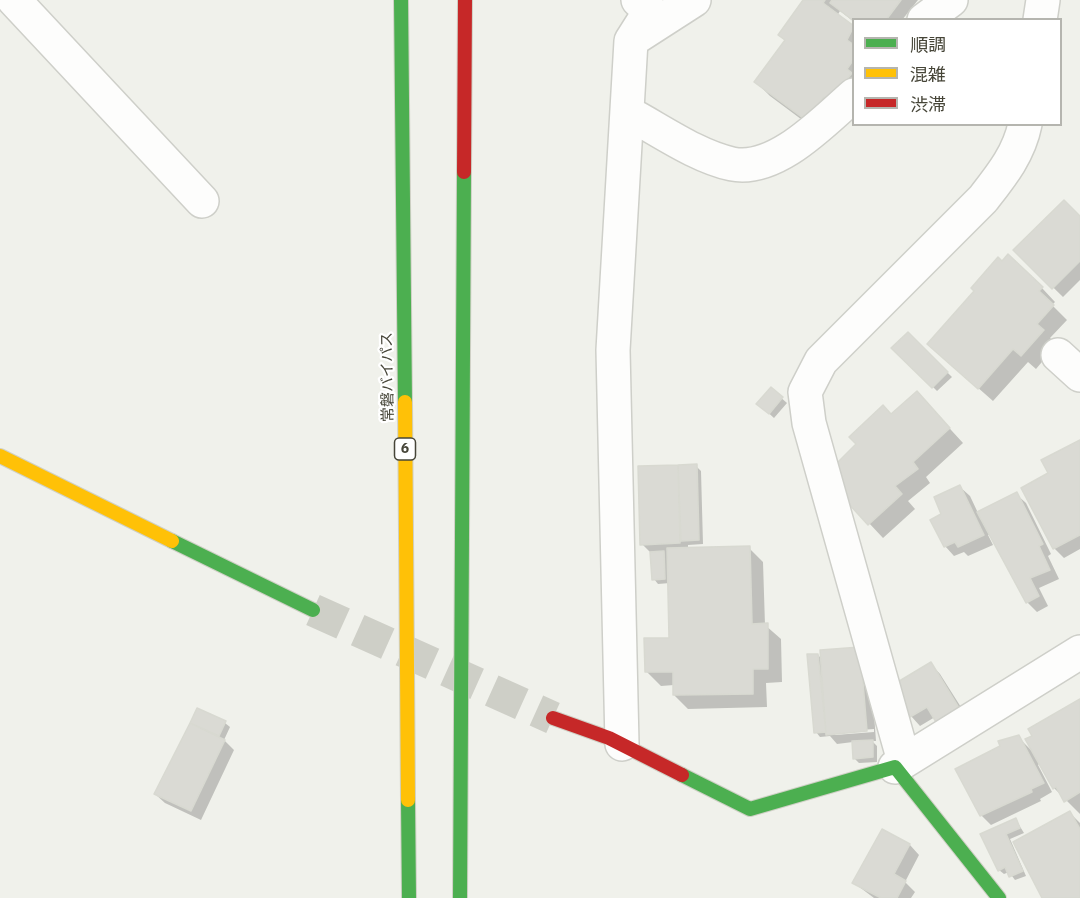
<!DOCTYPE html>
<html>
<head>
<meta charset="utf-8">
<style>
	body { margin:0 }
	#map { position:relative; width:1080px; height:898px; overflow:hidden; background:#f0f1eb; font-family:"IBM Plex Sans","Noto Sans JP",sans-serif }
	canvas { display:block }
	.legend { position:absolute; left:852px; top:18px; width:210px; height:108px; box-sizing:border-box; background:#fff; border:2px solid #b5b5af; margin:0; padding:8px 10px; list-style:none; font-size:18px; color:#464538 }
	.legend li { display:flex; align-items:center; gap:12px; height:30px }
	.legend b { width:30px; border:2px solid #b5b5af }
</style>
</head>
<body>
<div id="map">
<canvas width="1080" height="898"></canvas>
<ul class="legend">
<li><b style="height:8px;background:#4caf50"></b>順調</li>
<li><b style="height:8px;background:#ffc107"></b>混雑</li>
<li><b style="height:8px;background:#c62828"></b>渋滞</li>
</ul>
</div>
<script>
const c = document.querySelector('canvas').getContext('2d');
c.lineJoin = 'round';
function fill(path, color) {
  c.fillStyle = color;
  c.fill(path, 'evenodd');
}
function strokePath(path, color, width, dash) {
  c.strokeStyle = color;
  c.lineWidth = width;
  c.lineCap = dash ? 'butt' : 'round';
  c.setLineDash(dash || []);
  c.stroke(path);
}
function write(font, color, halo, rows, align = 'center') {
  c.font = font + ' "IBM Plex Sans","Noto Sans JP",sans-serif';
  c.lineWidth = 4.5;
  c.setLineDash([]);
  c.textBaseline = 'middle';
  c.strokeStyle = halo;
  c.fillStyle = color;
  for (const [text, x, y, turn = 0] of rows) {
    c.save();
    c.translate(x, y);
    c.rotate((+turn || 0) * Math.PI / 180);
    c.textAlign = isNaN(turn) ? turn : align;
    if (halo) c.strokeText(text, 0, 0);
    c.fillText(text, 0, 0);
    c.restore();
  }
}
fill(new Path2D(`
	M805,0h113l-16,20 -48,2 -14,-11 -3,5 17,12v74l-33,32 -51,-38 -14,-14 30,-40 -6,-7z
	M1080,218v62l-17,17 -48,-47z
	M1042,288l13,14 -3,3 15,15 -17,18 7,6 -21,25 -8,-7 -35,39 -50,-44z
	M908,334l44,43 -15,14 -43,-43z
	M771,389l16,14 -13,15 -11,-10z
	M930,407l33,36 -37,34 4,6 -22,18 7,8 -32,29 -45,-48 20,-46 34,-29z
	M1080,442v107l-16,9 -10,-10 -4,-74z
	M696,466l5,5 2,73 -15,1v4l61,-1 14,14 2,63 16,14 1,43 -16,1 1,24 -79,2 -14,-14v-10l-13,1 -14,-14 24,-33 -1,-56 -12,1 -4,-5 -2,-25 -10,-10 -2,-76z
	M960,487l10,9 8,17 38,-19 10,9 25,51 -3,2 11,23 -20,9 9,18 -11,6 -10,-10 -37,-68 -2,1 5,10 -25,11 -4,-4 -10,4 -9,-10 -2,-32z
	M818,655l5,5 47,-1 6,82h-4l5,5v16l-18,1 -5,-5 -1,-16 -16,2 -7,-8 -10,1 -4,-5zM874,729v3l-39,3v-3z
	M931,664l9,10 31,49 -36,-6 -15,9 -9,-10z
	M1080,701v113l-26,-26 -14,-25 -2,2 14,27 -12,7 1,2 -50,24 -10,-10 -24,-46 61,-32 13,13z
	M192,723h33l5,4 -6,13 10,10 -33,70 -36,-17 -10,-9z
	M1070,813l10,10v75h-36z
	M1016,820l8,13 -14,6 16,37 -11,4 -6,-8 -5,2 -5,-4 -17,-35z
	M882,831l28,14 9,10 -14,27 10,10 -4,6h-37l-20,-15z`), '#0003');
const building = new Path2D(`
	M803,0h22l-2,3 31,23 -7,14 7,5v14l-7,10 5,4 -22,28 -6,-4 -17,24 -53,-39 31,-42 -7,-5z
	M832,0h69l-15,20 -32,1 -24,-18z
	M1064,200l16,16v45l-28,28 -39,-39z
	M1008,254l35,33 -4,4 15,14 -17,19 7,6 -23,26 -8,-7 -35,40 -51,-45 47,-53 -3,-3 27,-31 4,4z
	M908,332l40,40 -16,16 -41,-40z
	M771,387l12,10 -14,17 -13,-10z
	M917,391l33,37 -37,34 5,7 -23,17 7,8 -34,31 -31,-34 -2,-26 21,-21 -7,-7 34,-32 8,9z
	M1080,440v95l-27,14 -32,-61 27,-15 -7,-13z
	M697,464l2,76 -18,1 -3,-76z
	M678,465l2,78 -40,2 -2,-79z
	M960,485l24,50 -26,12 -3,-5 -11,5 -14,-27 11,-6 -7,-17z
	M1017,492l26,52 -4,2 11,24 -20,8 9,18 -13,7 -49,-91z
	M750,546l2,78 16,-1v46h-15v25l-80,1v-23h-28l-1,-34h25l-2,-90z
	M664,551l1,28 -13,1 -2,-28z
	M860,647l7,84 -41,4 -6,-85z
	M807,654h11l8,78 -12,1z
	M931,662l31,51 -23,14 -12,-20 -17,10 -19,-31z
	M1080,699v93l-16,10 -8,-15 -3,2 -28,-50 7,-3 -4,-7z
	M197,708l29,13 -7,15 -29,-13z
	M190,723l35,17 -34,71 -37,-17z
	M1019,735l25,48 -13,6 1,3 -52,24 -25,-47 45,-23 -2,-5z
	M873,740v17l-20,2 -1,-18z
	M1070,811l10,18v69h-38l-29,-56z
	M1016,818l4,10 -14,6 17,37 -14,6 -4,-10 -7,4 -18,-37z
	M882,829l28,15 -16,30 12,7 -9,17h-16l-29,-15z`);
fill(building, '#dadad4');
strokePath(building, '#d8d9d1', 1.5);
strokePath(new Path2D(`
	M313,610l240,108`), '#cecfc7', 33, [33, 16]);
const street = new Path2D(`
	M14,0l188,201
	M924,20l27,-20
	M1040,20l3,-20
	M635,38l59,-38
	M628,113c32,17 68,43 104,51 44,9 92,-43 122,-69
	M1058,355l22,20
	M622,744l-9,-394 18,-309 19,-30 -12,-11
	M904,761l-95,-338 -4,-31 16,-31 162,-162c18,-23 36,-45 42,-75
	M895,767l185,-115`);
const fast = new Path2D(`
	M401,0l4,402
	M172,541l141,69
	M682,775l68,34 145,-42 104,131
	M408,800l1,98
	M460,898l4,-726`);
const slow = new Path2D(`
	M405,402l3,398
	M0,456l172,85`);
const jam = new Path2D(`
	M464,172l1,-172
	M553,718l56,20 73,37`);
strokePath(street, '#cecfc9', 36);
strokePath(fast, '#cfd0c5', 16);
strokePath(slow, '#cfd0c5', 16);
strokePath(jam, '#cfd0c5', 16);
strokePath(street, '#fdfdfc', 33);
strokePath(fast, '#4caf50', 14);
strokePath(slow, '#ffc107', 14);
strokePath(jam, '#c62828', 14);
for (const [x, y, w] of [
	[405,449,21]
]) {
  const box = new Path2D();
  box.roundRect(x - w / 2, y - 11, w, 22, 4.5);
  c.fillStyle = '#fff';
  c.fill(box);
  strokePath(box, '#464538', 1.5);
}
write('bold 14px', '#464538', null, [
	["6",405,449]
]);
write('15px', '#464538', '#fff', [
	["常磐バイパス",388,377,-91]
]);
</script>
</body>
</html>
